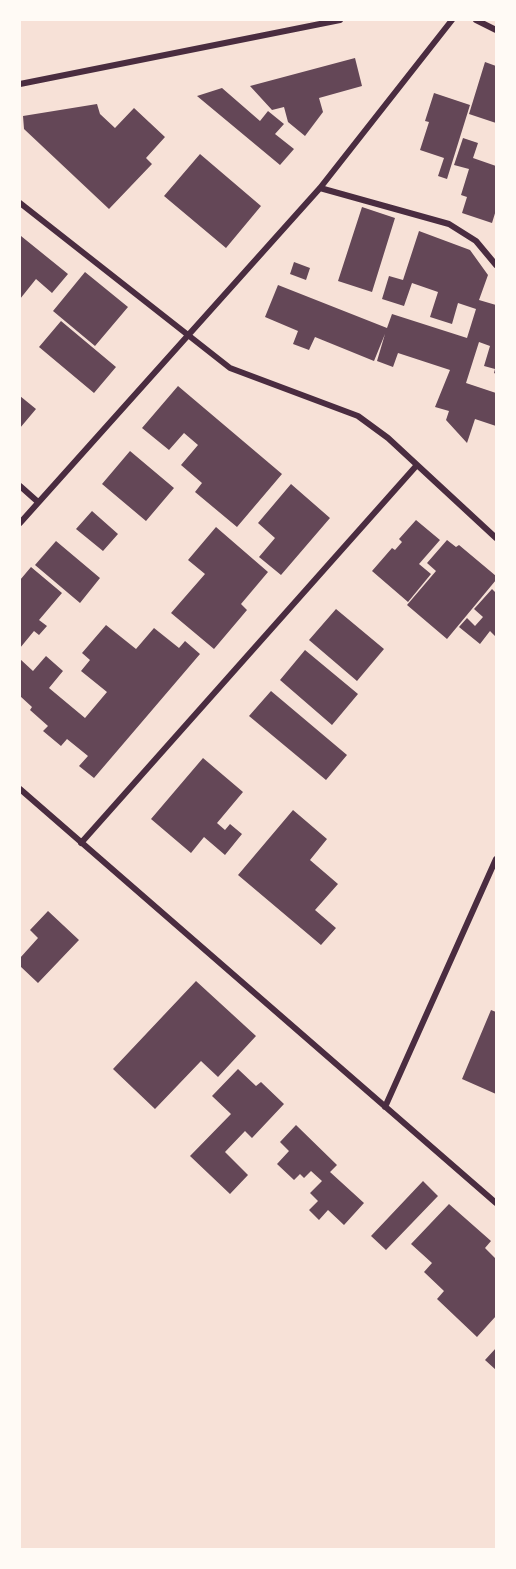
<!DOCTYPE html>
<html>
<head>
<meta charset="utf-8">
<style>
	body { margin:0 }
	#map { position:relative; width:516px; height:1569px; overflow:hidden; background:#f7e1d7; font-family:"Archivo Narrow",sans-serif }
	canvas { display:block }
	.frame { position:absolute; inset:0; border:21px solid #fffaf5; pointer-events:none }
</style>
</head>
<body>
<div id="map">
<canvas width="516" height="1569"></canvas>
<div class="frame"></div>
</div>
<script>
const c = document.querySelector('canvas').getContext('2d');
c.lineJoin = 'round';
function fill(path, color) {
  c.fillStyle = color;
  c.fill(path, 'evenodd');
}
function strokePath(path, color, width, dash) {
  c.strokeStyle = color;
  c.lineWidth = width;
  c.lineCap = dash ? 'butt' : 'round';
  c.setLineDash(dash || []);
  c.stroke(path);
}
fill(new Path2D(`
	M355,58l7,28 -43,12 4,14 -18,24 -17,-14 -4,-15 -12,3 -22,-24z
	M485,62l11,4v57l-27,-9z
	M222,88l38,33 8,-10 16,13 -9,10 19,15 -14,16 -83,-69z
	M434,93l36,12 -23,74 -9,-3 6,-18 -24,-8 9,-28 -4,-1z
	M97,104l3,10 15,14 19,-20 31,29 -19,21 6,6 -43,45 -85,-80 -1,-13z
	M463,138l15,5 -5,15 23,8v44l-4,13 -30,-10 5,-16 -6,-2 8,-26 -15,-4z
	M200,154l61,52 -35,42 -62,-52z
	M362,207l33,11 -23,74 -34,-11z
	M419,231l51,19 18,25 -9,25 17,5v69l-2,-1 1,-4 -11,-3 6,-20 -11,-4 -13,41 30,10v33l-21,-7 -8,24 -21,-23 3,-9 -14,-4 15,-37 -52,-17 -5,14 -16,-6 8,-27 -11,27 -59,-24 -6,13 -16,-6 5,-13 -33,-14 13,-32 109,43 5,-14 75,24 9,-29 -18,-6 -6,21 -22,-7 8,-25 -26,-9 -8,23 -22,-7 7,-23 14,4z
	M21,236l47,38 -16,19 -16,-14 -16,20z
	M294,262l16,6 -4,12 -16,-6z
	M85,272l43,35 -33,39 -42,-35z
	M61,321l55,46 -22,26 -55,-46z
	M178,386l104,88 -45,53 -42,-35 7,-9 -21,-18 17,-20 -14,-12 -15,17 -27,-22z
	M20,396l16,13 -16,19z
	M130,451l44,37 -28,33 -44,-37z
	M291,484l39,34 -49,57 -22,-18 16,-19 -17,-15z
	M92,511l26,23 -15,17 -27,-22z
	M416,520l24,20 -21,24 12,10 -23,28 -36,-31 20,-23 3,2 7,-8 -3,-3z
	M216,527l52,45 -27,32 6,6 -33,39 -43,-36 34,-39 -17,-14z
	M447,540l9,7 3,-2 37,31v4l-49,59 -40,-34 29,-34 -9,-8z
	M56,541l44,37 -20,25 -45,-38z
	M31,567l31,26 -23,27 8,6 -8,9 -5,-4 -14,17v-68z
	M492,589l4,4v44l-6,-6 -10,13 -21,-17 8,-9 8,8 8,-9 -9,-8z
	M336,609l48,40 -27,32 -48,-41z
	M106,625l30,24 18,-21 25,20 6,-7 15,13 -106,124 -15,-12 9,-10 -21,-17 -6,7 -18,-15 5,-5 -18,-16 2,-3 -12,-11v-37l13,12 13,-15 17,15 -14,17 36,30 22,-26 -26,-21 9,-11 -8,-7z
	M305,650l53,44 -26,31 -52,-45z
	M271,691l76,64 -21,25 -77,-64z
	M203,758l40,34 -26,31 8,7 5,-6 12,10 -17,21 -21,-18 -13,16 -40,-34z
	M293,810l34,29 -17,21 28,24 -23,26 21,18 -15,17 -83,-70z
	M48,911l31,29 -41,43 -18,-17v-8l18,-20 -8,-8z
	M196,981l60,55 -38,41 -17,-16 -46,48 -42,-40z
	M491,1010l5,2v82l-34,-15z
	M238,1069l18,17 5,-4 23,22 -32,34 -7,-7 -20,21 23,23 -18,19 -40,-38 41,-42 -19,-18z
	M296,1125l41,40 -7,7 34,31 -20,22 -16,-15 -9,10 -10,-10 9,-9 -8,-8 12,-12 -11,-10 -7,7 -4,-4 -6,6 -17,-16 12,-13 -9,-9z
	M423,1181l15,15 -52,54 -15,-14z
	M449,1204l42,37 -6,7 11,11v57l-19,21 -40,-38 7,-8 -20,-19 8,-9 -21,-19z
	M496,1348v22l-11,-10z`), '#644757');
strokePath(new Path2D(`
	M476,20l20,10
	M20,84l320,-64
	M320,188l129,36 27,17 20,24
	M20,203l210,165 128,48 30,22 108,100
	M20,486l18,16
	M20,523l300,-335 132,-168
	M20,789l476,414
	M81,843l336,-378
	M385,1107l111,-248`), '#4a2c40', 6);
</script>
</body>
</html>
